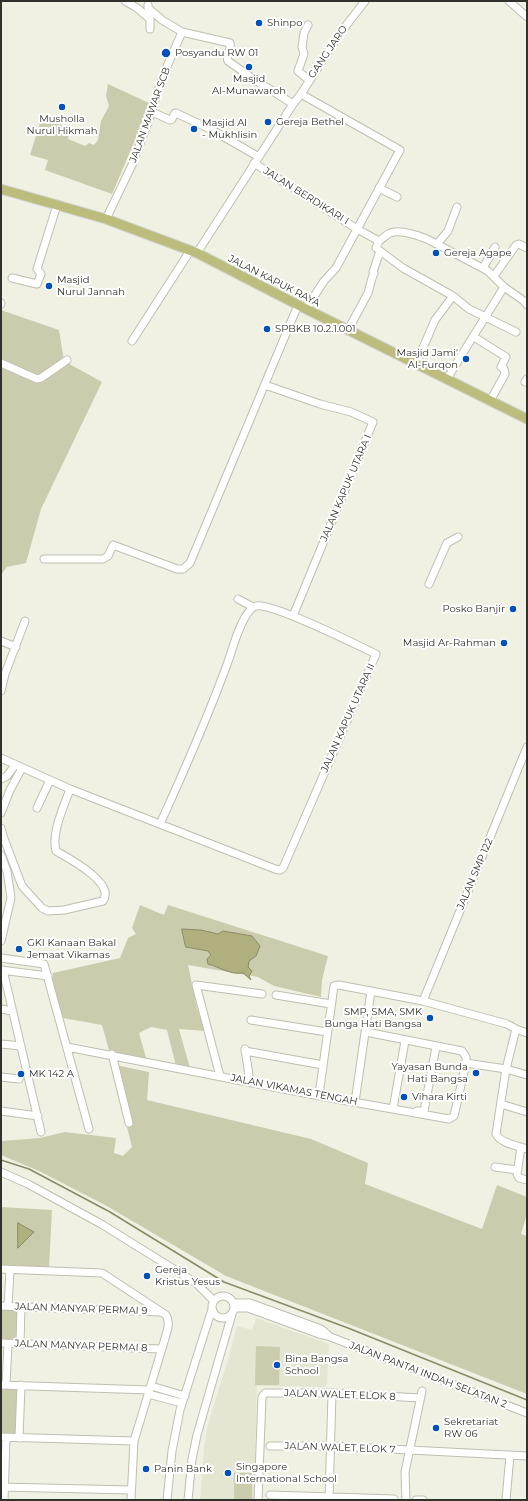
<!DOCTYPE html>
<html>
<head>
<meta charset="utf-8">
<style>
	body { margin:0 }
	#map { position:relative; width:528px; height:1501px; overflow:hidden; background:#f0f1e2; font-family:Montserrat,sans-serif }
	canvas { display:block }
	.frame { position:absolute; inset:0; border:2px solid #32322d; pointer-events:none }
</style>
</head>
<body>
<div id="map">
<canvas width="528" height="1501"></canvas>
<div class="frame"></div>
</div>
<script>
const c = document.querySelector('canvas').getContext('2d');
c.lineJoin = 'round';
function fill(path, color) {
  c.fillStyle = color;
  c.fill(path, 'evenodd');
}
function strokePath(path, color, width, dash) {
  c.strokeStyle = color;
  c.lineWidth = width;
  c.lineCap = dash ? 'butt' : 'round';
  c.setLineDash(dash || []);
  c.stroke(path);
}
function write(font, color, halo, rows, align = 'center') {
  c.font = font + ' Montserrat,sans-serif';
  c.lineWidth = 4;
  c.setLineDash([]);
  c.textBaseline = 'middle';
  c.strokeStyle = halo;
  c.fillStyle = color;
  for (const [text, x, y, turn = 0] of rows) {
    c.save();
    c.translate(x, y);
    c.rotate((+turn || 0) * Math.PI / 180);
    c.textAlign = isNaN(turn) ? turn : align;
    if (halo) c.strokeText(text, 0, 0);
    c.fillText(text, 0, 0);
    c.restore();
  }
}
fill(new Path2D(`
	M256,1318l73,26 -2,40 -2,3h-4l-64,-1 -3,114h-54l4,-52 4,-24 21,-68 8,-30 15,4z`), '#e5e6d1');
fill(new Path2D(`
	M108,84l41,19 -15,40 -22,51 -67,-24 3,-10 -18,-5 10,-32 4,-4 6,-1 20,12 -2,9 17,7 4,-3 5,2 4,-5 3,-19 8,-15 -3,-10z
	M1,310l58,20 5,31 38,21 -61,127 -15,54 -19,4 -6,8z
	M140,905l24,10 4,-10 160,51 -6,24 -1,17 -47,-11 -16,-9 -70,-12 9,43 8,23 -26,-2 11,39 -14,-2 -9,-36 -16,-3 -12,6 8,28 -37,-7 -8,-29 -39,-7 -11,-35 1,-10 67,-15 8,-20 8,-4 -4,-6z
	M111,1064l38,8 -2,28 164,39 57,24 -3,21 117,45 15,-44 30,12v17l-6,20 6,2v158l-301,-118 -121,-71 -66,-34 -38,-16v-14l39,-3 25,-6 51,6 -2,15 9,3 9,-9z
	M1,1207l51,3 -3,57 -48,-1z
	M1,1308h17l1,35 -18,-1z
	M256,1346l24,1 -1,38h-24z
	M1,1385h20l-2,53 -18,-1z
	M234,1473h18v27h-18z`), '#cbccad');
const water = new Path2D(`
	M182,929l19,1 17,4 5,-3 29,5 8,10 -4,10 -7,5 -1,6 4,4 -3,5 2,4 -8,-7c-13,2 -23,-6 -35,-9l-1,-5 4,-4 -3,-4 -22,-4z
	M18,1223l16,9 -16,16z`);
fill(water, '#afb07e');
strokePath(water, '#8a8a66', 1);
strokePath(new Path2D(`
	M1,1160l28,9 81,43 114,70 124,46 179,72`), '#8a8a66', 1.5);
const minor = new Path2D(`
	M125,1l12,7 13,11v10
	M509,1l18,16
	M148,5v3l14,12 20,12 48,11c2,6 -5,12 -2,18l27,19 38,24
	M308,25l-4,8 -2,14 2,7 -6,17 11,9
	M301,94l99,56 -64,118 -12,13 -18,28
	M152,112l18,8 2,-1 3,-6h1l36,17 47,27
	M254,163l103,66 22,12c3,-2 7,-6 11,-8 10,-4 27,2 37,6l61,32 16,16 20,14 3,4
	M379,188l18,9
	M106,219l26,-54 18,-48 12,-39 20,-46
	M379,241l-3,7 27,20 50,28 16,13 47,23
	M437,244l11,-13 9,-24
	M197,253l96,-149 8,-10 37,-58 27,-35
	M483,268l12,-21
	M494,276l22,-31 3,-1 8,4
	M12,278l25,6 4,-10 -4,-5 20,-64
	M1,304v-1
	M348,330l20,-37c2,-7 3,-13 6,-20l-1,-1 7,-21
	M474,336v1l32,20 -5,10 3,2 1,5 -15,27
	M132,341l58,-90
	M1,363l36,16 4,-1 26,-18
	M416,364l19,-44 18,-24
	M447,379c19,-32 38,-61 57,-92
	M525,382l2,-3
	M265,385l55,19 31,8 22,10 -80,194
	M44,559h59l5,-3 5,-11 64,24h6l7,-6 108,-258
	M429,584l18,-41 11,-6
	M238,599l15,8
	M1,641l15,6
	M1,691l4,-17 20,-53
	M1,758l69,31 205,80 5,1 3,-2 93,-214c-19,-9 -105,-52 -120,-48 -13,4 -23,41 -27,53 -20,56 -44,110 -69,165
	M1,779l6,-3 8,-11
	M37,808l13,-28
	M1,813l9,-23 12,-22
	M1,828l2,8 19,50 20,22 6,3 16,-1 39,-9c13,-18 -35,-43 -47,-50 -5,-18 8,-45 14,-62
	M1,855l6,16 4,27 -10,43
	M1,958l43,6 45,165
	M1,970l47,6
	M3,970l38,162
	M276,995l55,9
	M423,1001l104,-254
	M1,1009l11,2
	M251,1020l76,12
	M516,1029l-10,40 -10,65c4,9 22,12 31,15
	M1,1044l20,2
	M67,1047l258,50 124,22 5,-3 12,-53v-6l-4,-6 -96,-19
	M245,1049l5,33
	M245,1051l78,14
	M112,1054l17,69
	M466,1063l40,6 21,6
	M220,1076l-24,-91 66,9
	M1,1077l18,2
	M319,1095l15,-109 5,-1 84,16 84,23 9,5 11,4
	M355,1102l16,-111
	M501,1104l26,8
	M393,1109l12,-68
	M1,1111l37,5
	M417,1111h7l12,-64
	M521,1147l-4,27 2,4 8,2
	M495,1167l22,3
	M1,1172l27,12 75,41 93,58 18,18
	M1,1269l101,4 64,42c4,7 2,13 0,20l-32,106 -3,59
	M212 1307a11 11 0 1 1 22 0a11 11 0 1 1-22 0Z
	M234,1303h16l71,26 7,6
	M1,1306l159,6
	M8,1306l2,-36
	M235,1308h13l71,26 9,2 199,77
	M1,1343l160,6
	M20,1344l1,-37
	M1,1385l148,5
	M6,1385l2,-41
	M151,1386l34,10
	M148,1394l34,9
	M1,1437l133,4
	M19,1438l2,-53
	M270,1446h61l196,10
	M1,1487l130,3
	M270,1495l124,4
	M4,1500l2,-62
	M167,1500l5,-49 8,-41 32,-101
	M188,1500l4,-41 5,-24 35,-121
	M258,1500l4,-103 3,-4h67l88,5
	M329,1500l3,-107
	M406,1500l-1,-28 17,-81
	M416,1500h7
	M506,1500l4,-45`);
const major = new Path2D(`
	M1,189l105,30 91,34 109,56 221,110`);
strokePath(minor, '#bebfb1', 9);
strokePath(major, '#d2d2d1', 11);
strokePath(minor, '#fff', 7);
strokePath(major, '#bcbc7d', 9);
for (const [x, y, r, color] of [
	[259,23,4,"#0250b9"],
	[166,53,5,"#0250b9"],
	[249,67,4,"#0250b9"],
	[62,107,4,"#0250b9"],
	[268,122,4,"#0250b9"],
	[194,129,4,"#0250b9"],
	[436,253,4,"#0250b9"],
	[49,286,4,"#0250b9"],
	[267,329,4,"#0250b9"],
	[466,359,4,"#0250b9"],
	[513,609,4,"#0250b9"],
	[504,643,4,"#0250b9"],
	[19,949,4,"#0250b9"],
	[430,1018,4,"#0250b9"],
	[476,1073,4,"#0250b9"],
	[21,1074,4,"#0250b9"],
	[404,1097,4,"#0250b9"],
	[147,1276,4,"#0250b9"],
	[277,1365,4,"#0250b9"],
	[436,1428,4,"#0250b9"],
	[146,1469,4,"#0250b9"],
	[228,1473,4,"#0250b9"]
]) {
  const dot = new Path2D();
  dot.arc(x, y, r, 0, 2 * Math.PI);
  c.fillStyle = color;
  c.fill(dot);
  strokePath(dot, '#fff', 1.5);
}
write('10px', '#32322d', '#fff', [
	["Shinpo",267,23],
	["Posyandu RW 01",175,53],
	["Masjid",249,79,"center"],
	["Al-Munawaroh",249,91,"center"],
	["Musholla",62,119,"center"],
	["Nurul Hikmah",62,131,"center"],
	["Gereja Bethel",276,122],
	["Masjid Al",202,123],
	["- Mukhlisin",202,135],
	["Gereja Agape",444,253],
	["Masjid",57,280],
	["Nurul Jannah",57,292],
	["SPBKB 10.2.1.001",275,329],
	["Masjid Jami'",458,353,"right"],
	["Al-Furqon",458,365,"right"],
	["Posko Banjir",505,609,"right"],
	["Masjid Ar-Rahman",496,643,"right"],
	["GKI Kanaan Bakal",27,943],
	["Jemaat Vikamas",27,955],
	["SMP, SMA, SMK",422,1012,"right"],
	["Bunga Hati Bangsa",422,1024,"right"],
	["Yayasan Bunda",468,1067,"right"],
	["Hati Bangsa",468,1079,"right"],
	["MK 142 A",29,1074],
	["Vihara Kirti",412,1097],
	["Gereja",155,1270],
	["Kristus Yesus",155,1282],
	["Bina Bangsa",285,1359],
	["School",285,1371],
	["Sekretariat",444,1422],
	["RW 06",444,1434],
	["Singapore",236,1467],
	["International School",236,1479],
	["Panin Bank",154,1469]
], 'left');
write('10px', '#32322d', '#fff', [
	["GANG JARO",328,52,-56],
	["JALAN MAWAR SCB",150,115,-70],
	["JALAN BERDIKARI I",306,196,32],
	["JALAN KAPUK RAYA",274,281,27],
	["JALAN KAPUK UTARA I",346,488,-67],
	["JALAN KAPUK UTARA II",348,718,-66],
	["JALAN SMP 122",475,874,-67],
	["JALAN VIKAMAS TENGAH",294,1090,11],
	["JALAN MANYAR PERMAI 9",81,1309,2],
	["JALAN MANYAR PERMAI 8",81,1346,2],
	["JALAN PANTAI INDAH SELATAN 2",428,1375,21],
	["JALAN WALET ELOK 8",340,1395,2],
	["JALAN WALET ELOK 7",340,1448,2]
]);
</script>
</body>
</html>
